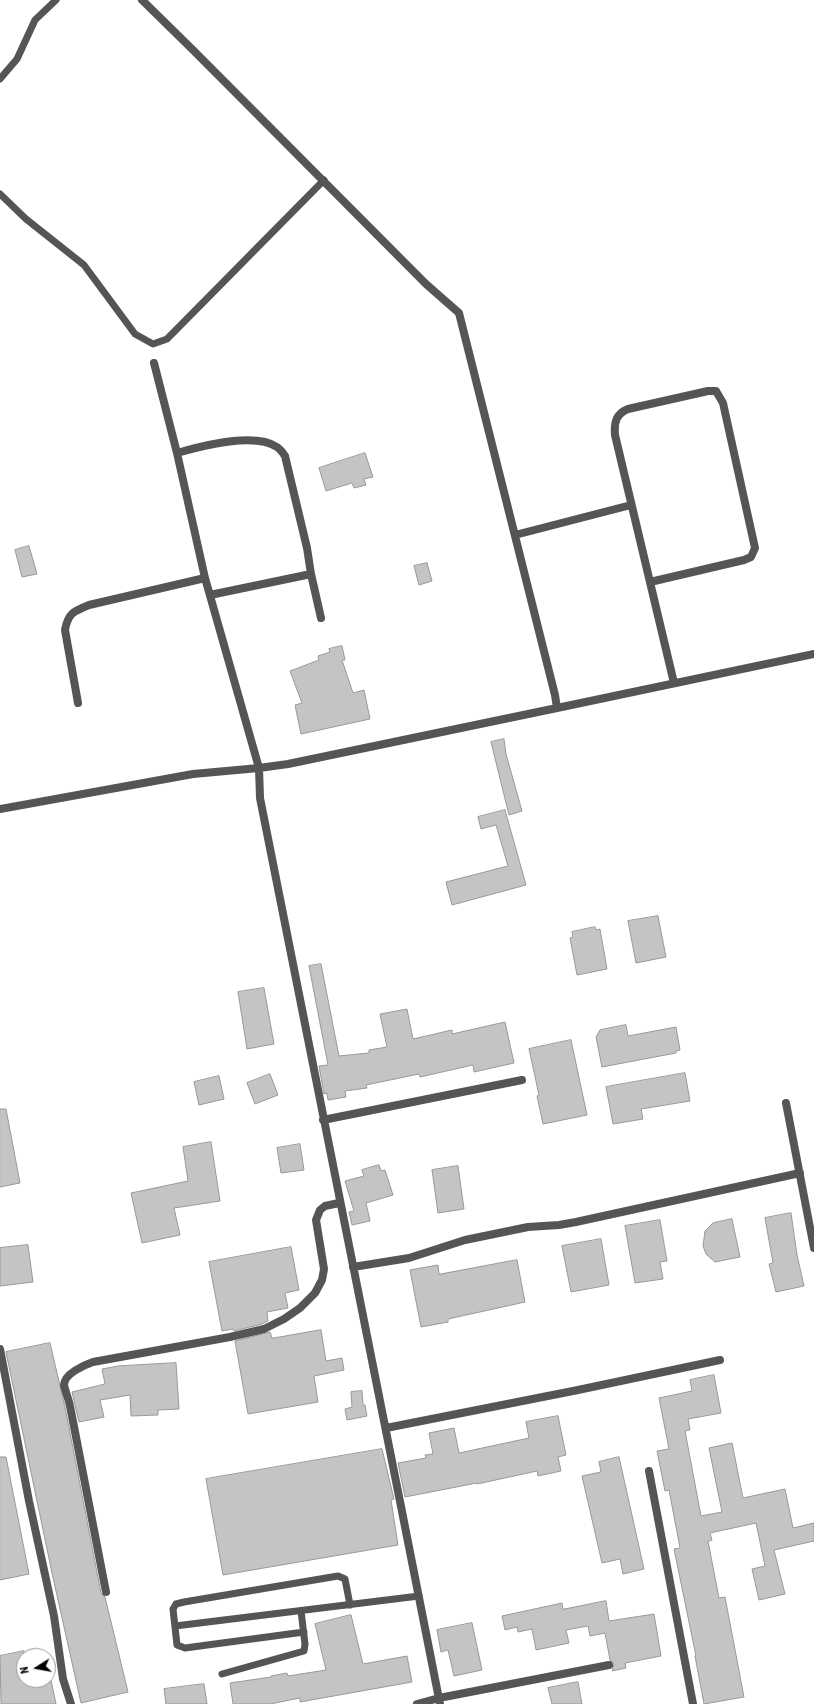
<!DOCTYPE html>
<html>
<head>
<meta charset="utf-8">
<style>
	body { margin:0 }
	#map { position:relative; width:814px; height:1704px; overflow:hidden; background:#fff; font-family:"Roboto Condensed",sans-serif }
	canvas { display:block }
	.north { position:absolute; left:16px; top:1648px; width:40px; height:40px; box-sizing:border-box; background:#fff; border:1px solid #999; border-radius:50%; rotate:259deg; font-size:11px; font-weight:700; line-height:16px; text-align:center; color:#000 }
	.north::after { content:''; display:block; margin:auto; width:14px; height:18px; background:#000; clip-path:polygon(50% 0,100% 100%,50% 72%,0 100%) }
</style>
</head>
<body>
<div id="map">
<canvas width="814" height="1704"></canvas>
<div class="north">N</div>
</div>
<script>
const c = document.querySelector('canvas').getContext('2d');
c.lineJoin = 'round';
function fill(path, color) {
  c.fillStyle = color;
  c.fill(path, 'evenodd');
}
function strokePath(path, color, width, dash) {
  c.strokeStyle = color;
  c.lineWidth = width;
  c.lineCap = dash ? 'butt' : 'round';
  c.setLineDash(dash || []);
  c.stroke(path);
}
const building = new Path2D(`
	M365,453l8,24 -9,2 2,6 -12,3 -2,-5 -26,8 -7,-23z
	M29,546l8,28 -15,3 -7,-27z
	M427,563l5,18 -13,4 -5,-19z
	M342,646l3,14h-3l11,33 11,-3 6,29 -69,15 -6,-29 7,-2 -12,-32 29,-11 -1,-4 12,-4 -1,-3z
	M504,739l2,15 16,57 -13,4 -18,-73z
	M505,810l21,75 -74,20 -6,-23 62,-16 -12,-41 -15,4 -3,-12z
	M658,916l8,41 -30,6 -8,-42z
	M595,927l1,3 4,-1 7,40 -30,6 -7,-37 3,-1 -1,-5z
	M321,964l18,92 30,-3v-3l18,-3 -7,-33 27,-5 6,30 39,-9v4l53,-12 9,41 -40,9 -1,-7 -53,12 -1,-3 -53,11 1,3 -22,3 1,6 -18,3 -1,-7 -3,1 -5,-28 9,-1 -19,-99z
	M264,988l10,56 -27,5 -9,-57z
	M626,1025l2,11 48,-9 4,23 -4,1v2l-74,14 -6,-30 4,-7z
	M571,1040l16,75 -44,9 -6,-28 2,-1 -10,-46z
	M685,1073l5,28 -49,8 2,10 -30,5 -7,-37z
	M270,1074l8,21 -23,9 -8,-21z
	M219,1076l5,23 -25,6 -5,-23z
	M0,1109h6l14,74 -20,4z
	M211,1142l9,59 -46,7 6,27 -38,8 -11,-50 57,-12 -5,-34z
	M300,1144l4,26 -23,3 -4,-25z
	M379,1165l2,6 4,-1 8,25 -27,8 4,18 -18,4 -3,-13 5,-1 -9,-30 19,-5 -2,-6z
	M458,1166l6,43 -26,4 -6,-43z
	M791,1213l6,42 7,31 -28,6 -7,-28 4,-1 -8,-45z
	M732,1219l8,38 -25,5 -9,-8 -3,-8 2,-15 8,-8z
	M660,1220l7,41 -7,1 3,17 -28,4 -10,-57z
	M601,1239l8,46 -38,7 -9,-46z
	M28,1245l5,37 -33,4v-38z
	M291,1247l8,43 -14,3 3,15 -21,4 1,9 -6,3 -28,7 -1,-2 -11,2 -13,-69z
	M517,1260l8,42 -77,17v3l-27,5 -11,-57 28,-5 1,9z
	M321,1330l5,31 16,-3 2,12 -30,6 4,26 -70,12 -13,-73 35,-9 2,6z
	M50,1343l15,64 36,186 4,4 23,95 -47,11 -29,-130 -46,-221z
	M176,1363l3,46 -21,1v5l-27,1 -1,-21 -30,5 4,17 -25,5 -7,-30 33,-8 -3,-15 16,-3z
	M714,1375l7,38 -33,6 2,11 -5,1 16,85 21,-4 -13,-64 23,-5 11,55 42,-9 8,39 21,-5v18l-40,9 11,44 -26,6 -7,-31 13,-3 -9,-43 -46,10 2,7 -4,1 11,57 6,-1 19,100 -40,7 -9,-48h1l-22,-107 6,-1 -11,-58 -4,1 -8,-40 12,-2 -10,-51 33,-7 -2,-11z
	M362,1391l1,14h2l2,11 -20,4 -2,-11 7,-2 -1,-15z
	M558,1416l8,39 -8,2 3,14 -23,5 -1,-5 -60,13v-1l-72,14 -7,-34 28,-5 -1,-3 8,-1 -4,-21 25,-5 5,25 70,-15 -3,-16z
	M382,1449l12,50 -3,1 7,45 -175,30 -17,-96z
	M0,1457h6l23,117 -29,6z
	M619,1457l25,112 -21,5 -3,-15 -18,4 -20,-87 19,-4 -2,-10z
	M606,1601l3,20 45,-7 7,42 -36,7 1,5 -14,3 2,-7 -4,-4 -5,-27 -15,3 -2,-10 -22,4 3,13 -33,7 -4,-21 -14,3 -1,-5 -12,3 -3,-14 60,-13 1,6z
	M351,1615l12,49 44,-8 5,26 -112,20v-4l-30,6h-37l-3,-21 41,-6v-1l16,-3 1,3 38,-6 -11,-46z
	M472,1623l10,47 -28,6 -6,-26 -7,2 -4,-22z
	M24,1651v29h27l5,24h-55l-1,-48z
	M578,1682l4,22h-30l-4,-16z
	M204,1684l3,20h-41l-2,-15z`);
fill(building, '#c4c4c4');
strokePath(building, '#999', 1);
strokePath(new Path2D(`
	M0,79l17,-20 18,-39 21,-20
	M0,194l26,25 58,46 51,69 18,10 14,-5 157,-159
	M175,1626l244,-30
	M304,1632l-119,16 -8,-3 -4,-36 3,-5 8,-2 154,-26 7,3 5,26
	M222,1674l82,-23 1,-7 -4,-33`), '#555', 7);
strokePath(new Path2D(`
	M142,0l51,50 233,234 33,29 96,382 2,13 -269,56 -29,4 1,30c59,303 121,604 180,906
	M177,453c24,-7 78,-21 100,-6 3,2 6,6 8,9l22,92 4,26 10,44
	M515,535l116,-30
	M650,582l94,-22 7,-3 4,-9 -32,-145 -7,-12h-8l-80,18c-12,5 -14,13 -13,26l59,248
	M210,595l101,-21
	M78,703l-13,-73c3,-17 9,-19 24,-25l116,-27
	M557,708l257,-54
	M0,809l193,-35 66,-6 -54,-190 -28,-125 -23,-90
	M786,1103l28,145
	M323,1120l199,-40
	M353,1267l56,-9 56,-18 63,-13 31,-2 17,-3 224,-49
	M0,1349l29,152 25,115 9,63 8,25
	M386,1428l192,-38 142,-30
	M649,1471l44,233
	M106,1592l-36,-186c-1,-6 -5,-15 -6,-21 0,-11 20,-20 29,-23l137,-25 34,-8 20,-10 16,-11 15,-15 7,-13 2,-11 -8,-49 4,-10 5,-4 14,-3
	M417,1704l22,-6 170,-33`), '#555', 8);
</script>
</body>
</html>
